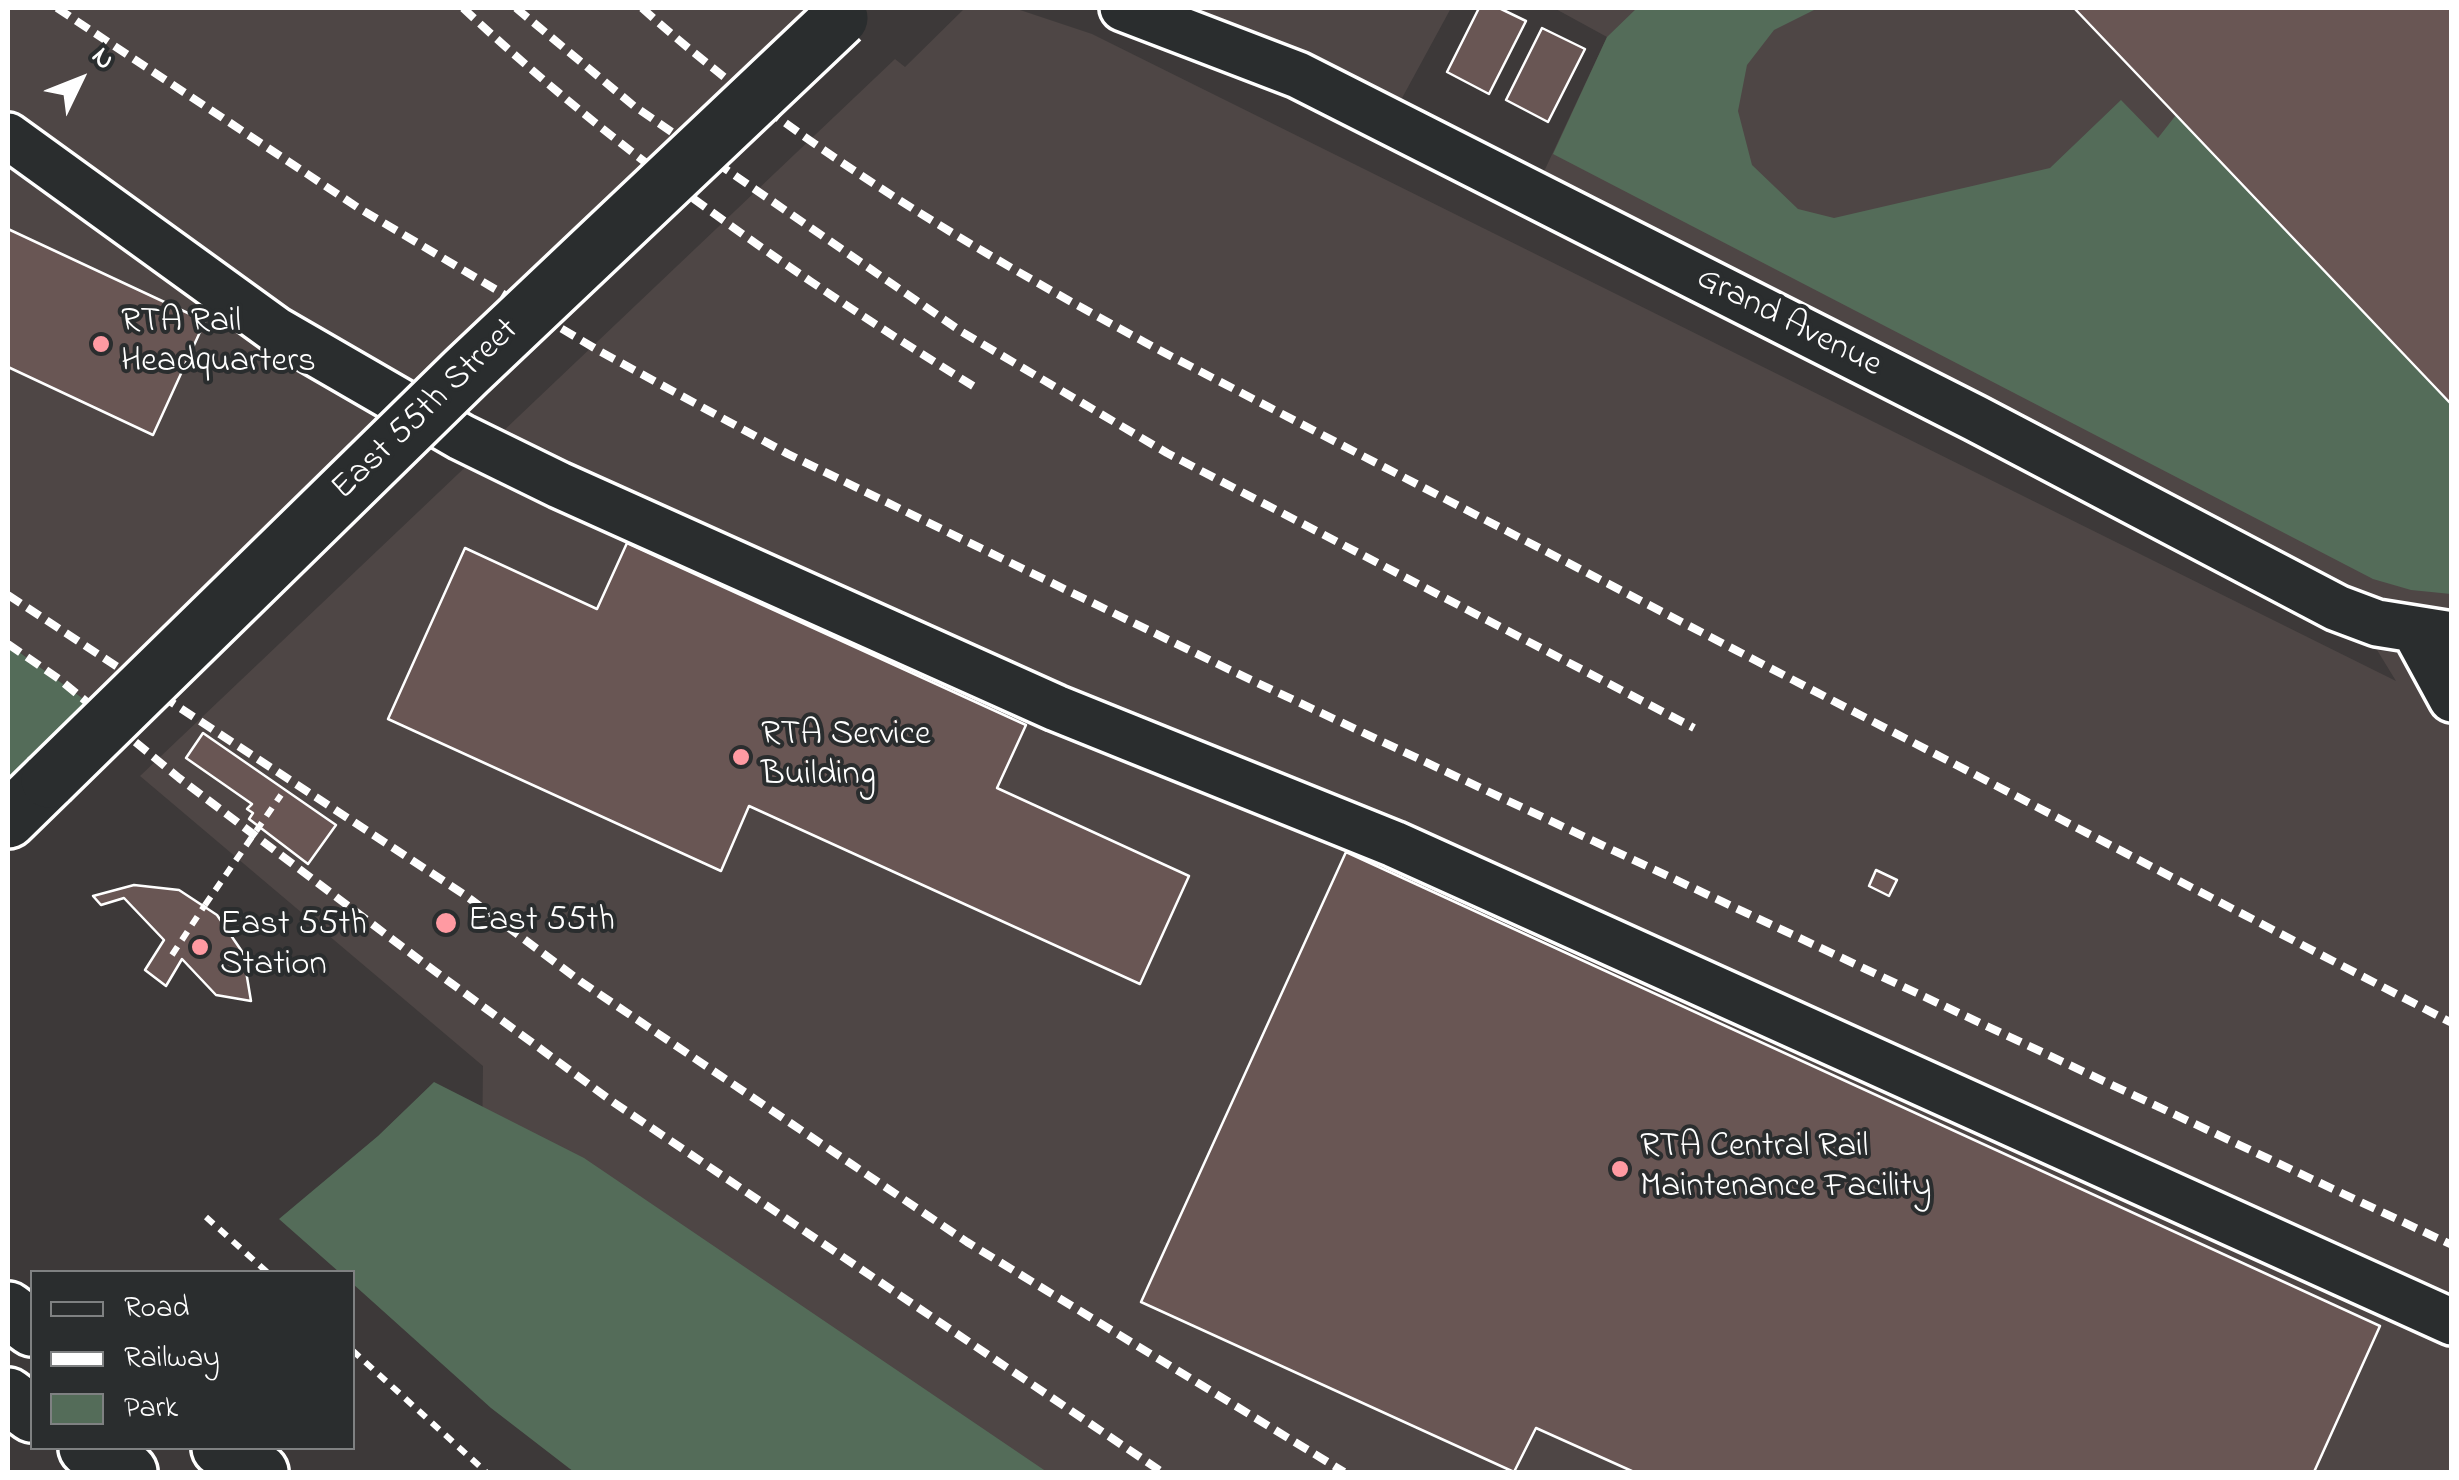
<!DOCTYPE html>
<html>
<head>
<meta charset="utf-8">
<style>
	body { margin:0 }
	#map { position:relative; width:2459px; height:1480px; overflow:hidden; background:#3d3939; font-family:"Indie Flower",sans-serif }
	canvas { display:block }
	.frame { position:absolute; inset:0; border:10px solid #fff; pointer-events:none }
	.legend { position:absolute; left:30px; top:1270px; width:325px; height:180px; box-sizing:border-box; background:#2a2d2e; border:2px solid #7f8182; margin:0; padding:12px 18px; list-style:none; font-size:30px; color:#fff }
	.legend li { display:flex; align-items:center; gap:20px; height:50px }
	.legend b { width:50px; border:2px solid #7f8182 }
	.north { position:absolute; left:30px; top:30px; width:100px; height:100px; -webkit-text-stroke:8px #2a2d2e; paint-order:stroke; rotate:47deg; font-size:28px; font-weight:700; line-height:40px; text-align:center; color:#fff }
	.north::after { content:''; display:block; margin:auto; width:35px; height:45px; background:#fff; clip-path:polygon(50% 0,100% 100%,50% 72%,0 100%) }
</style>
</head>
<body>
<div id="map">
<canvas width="2459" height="1480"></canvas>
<div class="frame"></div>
<ul class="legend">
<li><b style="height:12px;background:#2a2d2e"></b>Road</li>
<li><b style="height:12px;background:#fff"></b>Railway</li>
<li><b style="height:28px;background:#546c59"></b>Park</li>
</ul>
<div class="north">N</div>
</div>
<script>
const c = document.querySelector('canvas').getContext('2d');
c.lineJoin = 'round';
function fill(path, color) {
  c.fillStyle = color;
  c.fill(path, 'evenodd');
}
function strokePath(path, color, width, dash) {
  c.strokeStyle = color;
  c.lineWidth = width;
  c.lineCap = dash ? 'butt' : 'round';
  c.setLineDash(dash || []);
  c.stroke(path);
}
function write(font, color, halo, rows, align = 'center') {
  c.font = font + ' "Indie Flower",sans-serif';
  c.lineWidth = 8;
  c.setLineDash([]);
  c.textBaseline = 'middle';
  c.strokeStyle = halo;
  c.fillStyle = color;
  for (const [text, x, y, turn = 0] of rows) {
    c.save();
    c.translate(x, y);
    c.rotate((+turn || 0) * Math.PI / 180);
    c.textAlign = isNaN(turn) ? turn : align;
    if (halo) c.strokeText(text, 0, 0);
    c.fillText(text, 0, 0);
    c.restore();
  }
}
fill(new Path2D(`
	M8,8h843l-740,711 -103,-75z
	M965,8h49l78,26 1304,647 -19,-31 74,10v812h-1710l-260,-234 2,-172 -343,-290 755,-717 10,8z
	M1123,8h328l-62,114z
	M1554,8h897v627l-36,-4 -882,-436 74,-158z`), '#4e4645');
fill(new Path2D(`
	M1637,8h181l-44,22 -27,35 -9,46 14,54 46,44 36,9 216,-50 71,-68 37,38 18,-23 275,290v189l-40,-4 -38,-11 -820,-425 54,-117z
	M8,644l103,75 -103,101z
	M434,1082l150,76 463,314h-473l-83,-64 -138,-124 -1,-12h-13l-60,-53 99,-83z`), '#546c59');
const building = new Path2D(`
	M1479,8h20l27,13 -37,73 -42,-22z
	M2074,8h378v397l-276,-290z
	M1542,28l43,21 -37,73 -42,-22z
	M8,229l197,92 -52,114 -145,-68z
	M627,543l399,182 -29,63 192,88 -49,108 -391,-178 -28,65 -333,-152 77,-171 132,61z
	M203,733l133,92 -28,39 -59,-45 4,-6 -6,-4 5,-5 -66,-46z
	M1346,852l1034,474 -66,146h-680l-98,-44 -22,44 -373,-170z
	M1876,870l21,10 -8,16 -20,-10z
	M134,885l45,5 38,25 26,38 8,48 -35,-6 -34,-36 -16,27 -21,-16 19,-30 -40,-42 -23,7 -8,-9z`);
fill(building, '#695654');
strokePath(building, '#fff', 2.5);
const minor = new Path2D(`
	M1123,8l175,67 677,343 362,190 40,15 75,12
	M8,136l268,194 185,107 98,48 497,223 338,136 1058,478
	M2415,631l37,68`);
const major = new Path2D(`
	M8,820l41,-40`);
const highway = new Path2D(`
	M8,1310l24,18
	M8,1396l24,18
	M87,1448l42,24
	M220,1448l40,24`);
strokePath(minor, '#fff', 52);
strokePath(major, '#fff', 62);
strokePath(highway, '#fff', 62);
strokePath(new Path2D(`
	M172,955l33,-50
	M206,1217l61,55
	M352,1350l134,122`), '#fff', 6, [10, 8]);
strokePath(minor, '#2a2d2e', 45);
strokePath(major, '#2a2d2e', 55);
strokePath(highway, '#2a2d2e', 55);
strokePath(new Path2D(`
	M57,8l300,199 244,145 187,102 442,216 1222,575
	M463,8c156,146 333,269 515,381
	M516,8l118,98 328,226 205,121 527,275
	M642,8c156,140 337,245 521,344l1289,671
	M8,595l457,300 115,86 387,261 377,230
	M8,644l51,35 120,99 242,183 192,141 549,370`), '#fff', 8, [15, 8]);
const majorBridge = new Path2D(`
	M49,780l417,-408 374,-354`);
strokePath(majorBridge, '#fff', 62, []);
strokePath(new Path2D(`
	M205,905l76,-110`), '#fff', 6, [10, 8]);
strokePath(majorBridge, '#2a2d2e', 55);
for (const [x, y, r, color] of [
	[101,344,10,"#ff9aa2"],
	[741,757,10,"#ff9aa2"],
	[446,923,12,"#ff9aa2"],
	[200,947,10,"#ff9aa2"],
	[1620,1169,10,"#ff9aa2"]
]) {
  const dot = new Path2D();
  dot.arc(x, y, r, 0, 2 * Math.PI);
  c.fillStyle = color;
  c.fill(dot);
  strokePath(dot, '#2a2d2e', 4);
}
write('35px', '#fff', '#2a2d2e', [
	["RTA Rail",121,324],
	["Headquarters",121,364],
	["RTA Service",761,737],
	["Building",761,777],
	["East 55th",468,923],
	["East 55th",220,927],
	["Station",220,967],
	["RTA Central Rail",1640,1149],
	["Maintenance Facility",1640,1189]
], 'left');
write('35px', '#fff', '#2a2d2e', [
	["Grand Avenue",1788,324,27],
	["East 55th Street",427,411,-44]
]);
</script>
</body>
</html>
